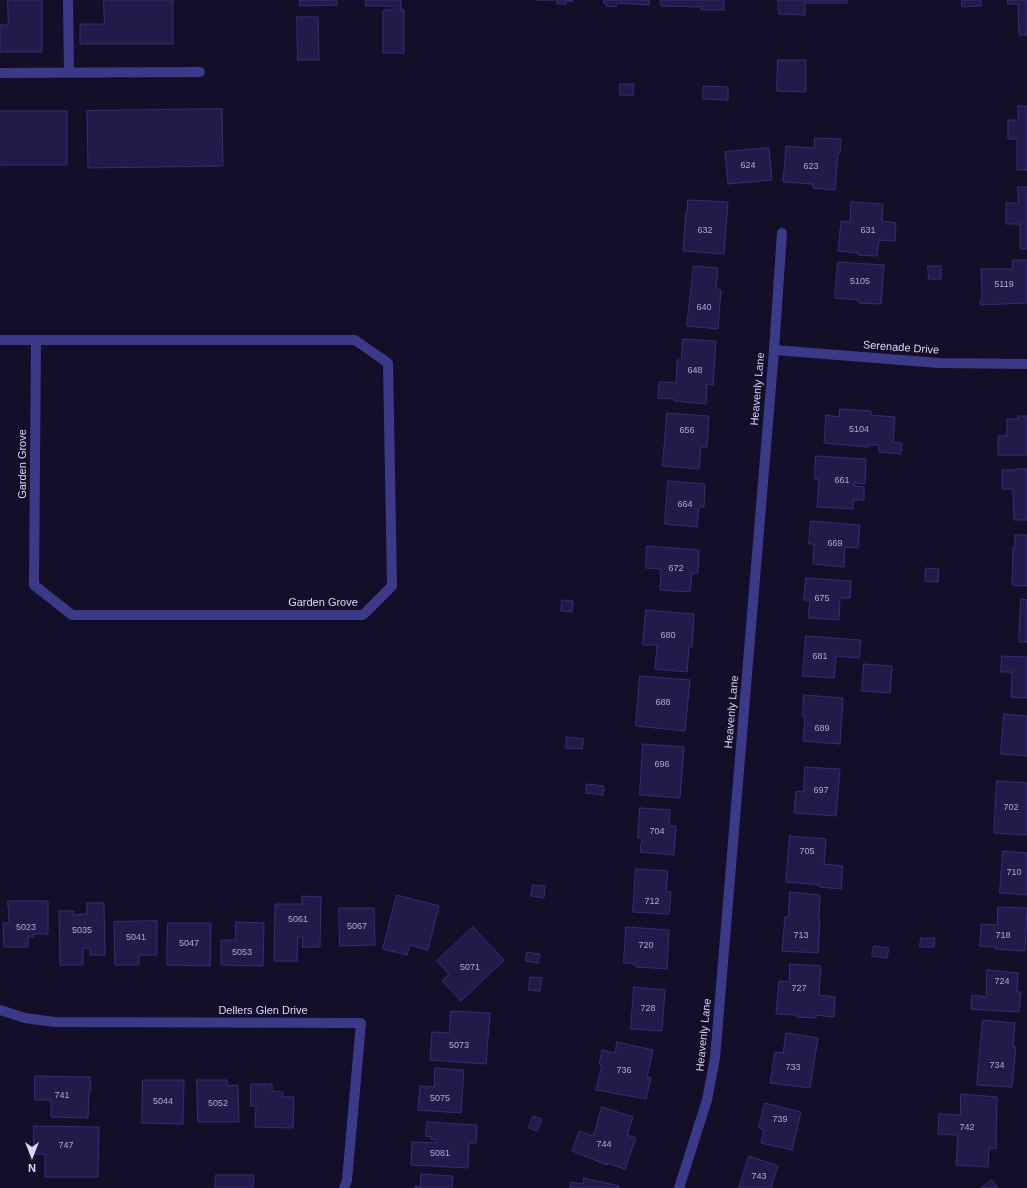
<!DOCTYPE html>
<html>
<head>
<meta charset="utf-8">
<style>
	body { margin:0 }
	#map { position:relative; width:1027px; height:1188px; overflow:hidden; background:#130f29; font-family:Arial,sans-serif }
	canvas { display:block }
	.north { position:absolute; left:12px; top:1136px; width:40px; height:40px; -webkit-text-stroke:3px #130f29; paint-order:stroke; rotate:180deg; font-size:11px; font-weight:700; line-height:16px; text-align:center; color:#dad8ff }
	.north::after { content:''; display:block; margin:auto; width:14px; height:18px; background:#dad8ff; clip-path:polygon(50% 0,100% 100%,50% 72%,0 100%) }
</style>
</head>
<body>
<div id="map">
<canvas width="1027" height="1188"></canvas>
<div class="north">N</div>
</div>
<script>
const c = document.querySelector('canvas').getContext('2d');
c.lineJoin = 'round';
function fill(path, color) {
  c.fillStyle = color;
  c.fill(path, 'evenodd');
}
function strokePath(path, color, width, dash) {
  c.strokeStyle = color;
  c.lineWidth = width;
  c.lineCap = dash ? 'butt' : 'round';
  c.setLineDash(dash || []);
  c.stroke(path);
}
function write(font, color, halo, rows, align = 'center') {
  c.font = font + ' Arial,sans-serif';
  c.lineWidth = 3.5;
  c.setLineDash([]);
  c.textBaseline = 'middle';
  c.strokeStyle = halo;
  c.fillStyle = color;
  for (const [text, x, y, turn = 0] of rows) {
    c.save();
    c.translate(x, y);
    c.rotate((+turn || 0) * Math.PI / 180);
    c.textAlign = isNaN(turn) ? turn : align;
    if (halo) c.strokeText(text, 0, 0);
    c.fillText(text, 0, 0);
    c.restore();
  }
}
const building = new Path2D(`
	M8,0h34v52h-42v-27h8z
	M104,0h69v44h-93v-20h24z
	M300,0h37v5l-37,1z
	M366,0h35v10h3v43h-21v-43h9v-4h-26z
	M536,0h37v1h-7v3h-9v-4z
	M604,0h45v5l-32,-2 -1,4 -10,-1v-3h-2z
	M661,0h63v10h-23v-3l-40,-1z
	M778,0h69v3h-42v12l-26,-1z
	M962,0h19v6l-19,1z
	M1008,0h19v35h-8l-1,-31h-10z
	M297,17h21l1,43h-21z
	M778,60h28v32l-29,-1z
	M620,84h14l-1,11h-13z
	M704,86l24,1v13l-25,-1z
	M1018,106h9v64h-10v-31h-9v-19h10z
	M222,109l1,57 -135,2 -1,-57z
	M0,111h67v54h-67z
	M815,138l26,1 -1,14h-2l-3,37 -22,-2v-4l-30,-2 3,-36 28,2z
	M769,148l3,32 -44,4 -3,-32z
	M1018,187h9v62h-7v-25h-14v-21h12z
	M688,200l40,2 -4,52 -41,-3 3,-40h1z
	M851,202l32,2 -1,17 14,2 -1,18 -16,-1 -2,16 -19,-1v-2l-20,-2 3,-30 9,1z
	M1013,260h14v43l-47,2v-5h2l-1,-31h31z
	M838,262l46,3 -3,39 -22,-1v-3l-24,-2z
	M694,266l24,2 -2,21 5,1 -3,39 -31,-3z
	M928,266h13v13h-12z
	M683,339l33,2 -3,44 -6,-1 -1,20 -32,-3v-2l-16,-1 1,-16 17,1 1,-23h4z
	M840,409l31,2v4l24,2 -2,25 9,1 -1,11 -22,-2v-7h-11v2l-44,-4 2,-28 13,2z
	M667,413l42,3 -2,31h-6l-2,22 -36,-3z
	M1018,416h9v39h-29v-19h9v-17h11z
	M816,456l50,3 -1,25 -11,-1v3l10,1v13h-11v9l-36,-2 2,-28h-4z
	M1015,469h12v51h-13l-1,-31h-11v-19h13z
	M668,481l37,3 -1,23h-5l-2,20 -32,-3z
	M811,521l49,4 -2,23 -13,-1 -1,20 -31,-3 1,-20h-5z
	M1015,535h12v51l-15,-1 1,-38h2z
	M647,546l52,4 -1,23h-6l-2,19 -30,-2 1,-21 -15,-1z
	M926,568l13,1 -1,13 -13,-1z
	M806,578l45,3 -1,17h-10l-1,22 -31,-2 2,-18h-6z
	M1021,599l6,1v42h-8z
	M562,600l11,1 -1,11 -11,-1z
	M646,610l48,4 -2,33h-3l-2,25 -32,-3 2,-24h-14z
	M806,636l55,4 -2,18 -23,-2 -2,22 -31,-2z
	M1002,656l25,1v41l-16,-1 1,-25h-11z
	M864,664l28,2 -2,27 -28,-2z
	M640,676l50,4 -5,51 -49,-5z
	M804,695l39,3 -3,46 -37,-3 2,-24h-2z
	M1004,714l23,2v40l-26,-2z
	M567,737l17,2 -2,10 -16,-1z
	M643,744l41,3 -4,51 -40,-3z
	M805,767l35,2 -4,47 -42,-3 2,-22 7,1z
	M997,781l30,2v52l-33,-2z
	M587,784l17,2 -1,9 -17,-2z
	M640,808l30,2 -1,16h7l-2,29 -34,-3 2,-14h-4z
	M790,836l36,3 -2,25 19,2 -2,23 -21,-2v-2l-34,-3z
	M1003,851l24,2v42l-27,-2z
	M636,869l32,2 -2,20 5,1 -2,22 -36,-2z
	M533,885l12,1 -1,12 -13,-2z
	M790,892l30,3 -1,25 1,1 -2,32 -36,-2 3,-34h3z
	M397,895l42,11 -11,44 -18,-5 -3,10 -24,-6z
	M302,896l19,1 -1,50h-18l1,-10h-5l-1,24h-23l1,-57h27z
	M8,901h40v33h-15v3h-5v10h-24l-1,-24h6z
	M87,903h17l1,52h-15v-7h-7v17h-23l-1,-54h15l-1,4 14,-1z
	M998,907l29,1 -2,43 -30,-2v-2l-15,-1 1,-22 16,1z
	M339,908h35l1,37 -35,1z
	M157,921v34h-18v10h-24l-1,-43z
	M236,922l28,1 -1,43 -42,-1v-25h14z
	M168,923h43l-1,43 -43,-1z
	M473,927l31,33 -43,41 -19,-20 7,-7 -12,-13z
	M626,927l43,3 -2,39 -31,-2v-3l-12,-1z
	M921,938h14l-1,9h-14z
	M874,946l15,2 -2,10 -15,-2z
	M527,952l13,2 -2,9 -12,-2z
	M790,964l31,2 -2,29 16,2 -1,20 -18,-2v3l-20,-1v-2l-20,-1 3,-33 10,1z
	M987,970l31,3 -1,19h4l-2,20 -48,-3 1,-14 14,2z
	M530,977l12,1 -2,13 -11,-1z
	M634,987l31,3 -3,41 -31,-2z
	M451,1011l39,2 -4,51 -56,-4 2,-28 17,1z
	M983,1020l32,3 -2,24h3l-4,40 -35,-2z
	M786,1033l32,5 -8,50 -40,-5 5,-31 8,1z
	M617,1042l36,8 -6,27 4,1 -5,21 -50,-9 6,-25 -3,-1 3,-14 13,3z
	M435,1068l29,2 -3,43 -43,-3 2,-24 14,1z
	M35,1076l55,1 1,15h-2l-1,26 -37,-1v-17h-16z
	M143,1080h41l-1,44 -41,-1z
	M197,1080h30v6l11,-1 1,37h-41z
	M251,1084h21v7l11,1v5h11l-1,31 -38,-1 1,-21h-5z
	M961,1094l36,3 -1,52 -7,-1 -1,19 -32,-2 2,-30 -20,-1 1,-20 21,1z
	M765,1103l36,9 -9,38 -31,-7 3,-13 -5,-2z
	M602,1107l31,10 -6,18 9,3 -11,31 -18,-6v2l-35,-14 7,-20 14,5z
	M533,1116l9,3 -5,12 -8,-3z
	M427,1122l50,3 -1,18h-7l-1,25 -57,-3 1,-23 24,1v-3l-5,-1 1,-2 -6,-1z
	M34,1126l65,1 -1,50h-53v-23h-11z
	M749,1156l29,10 -7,22h-32z
	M421,1174l32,2 -1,12h-37v-2l5,1z
	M216,1175h38l-1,13h-38z
	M584,1178l35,8 -1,2h-48l1,-6 12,2z
	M992,1180l6,8h-17z`);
fill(building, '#221b4a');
strokePath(building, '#382d77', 1);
strokePath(new Path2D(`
	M68,0l1,72
	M0,73l200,-1
	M0,340h355l33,23 4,223 -29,29h-291l-38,-30 2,-245
	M774,350l165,13 88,1
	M0,1010l25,8 29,4 307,1 -14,157 -3,8
	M679,1188l28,-88 8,-42 59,-708 8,-117`), '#3a3a89', 10);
write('9px', '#aca9d2', null, [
	["624",748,166],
	["623",811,167],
	["632",705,231],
	["631",868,231],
	["5105",860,282],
	["5119",1004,285],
	["640",704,308],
	["648",695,371],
	["5104",859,430],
	["656",687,431],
	["661",842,481],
	["664",685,505],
	["669",835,544],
	["672",676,569],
	["675",822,599],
	["680",668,636],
	["681",820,657],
	["688",663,703],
	["689",822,729],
	["696",662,765],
	["697",821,791],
	["702",1011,808],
	["704",657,832],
	["705",807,852],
	["710",1014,873],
	["712",652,902],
	["5061",298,920],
	["5067",357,927],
	["5023",26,928],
	["5035",82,931],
	["713",801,936],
	["718",1003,936],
	["5041",136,938],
	["5047",189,944],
	["720",646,946],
	["5053",242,953],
	["5071",470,968],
	["724",1002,982],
	["727",799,989],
	["728",648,1009],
	["5073",459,1046],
	["734",997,1066],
	["733",793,1068],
	["736",624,1071],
	["741",62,1096],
	["5075",440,1099],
	["5044",163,1102],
	["5052",218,1104],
	["739",780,1120],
	["742",967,1128],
	["744",604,1145],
	["747",66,1146],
	["5081",440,1154],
	["743",759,1177]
]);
write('11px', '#dad8ff', '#130f29', [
	["Serenade Drive",901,348,4],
	["Heavenly Lane",758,389,-85],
	["Garden Grove",23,464,-90],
	["Garden Grove",323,603],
	["Heavenly Lane",732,712,-85],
	["Dellers Glen Drive",263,1011],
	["Heavenly Lane",704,1035,-84]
]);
</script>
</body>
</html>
